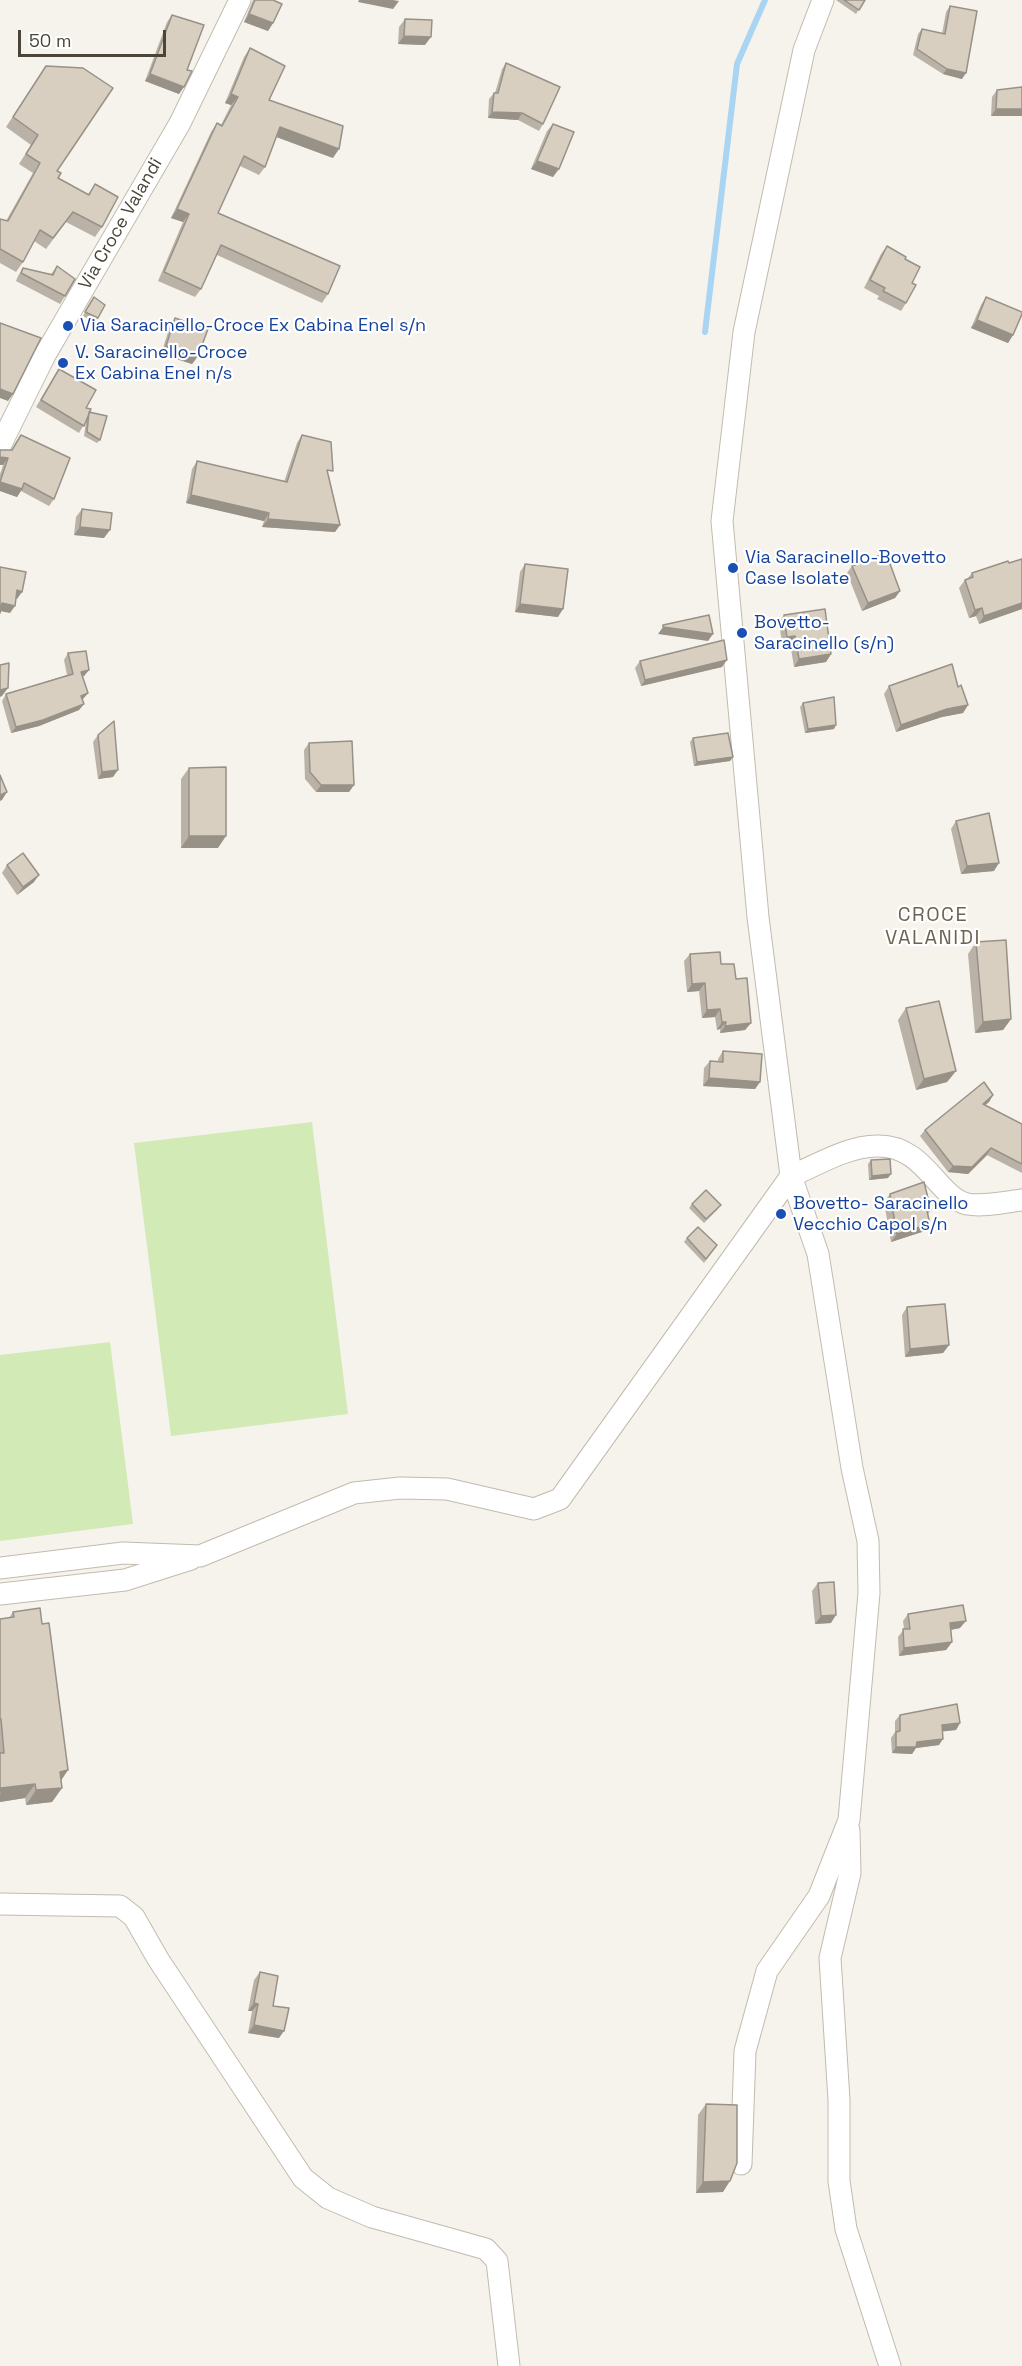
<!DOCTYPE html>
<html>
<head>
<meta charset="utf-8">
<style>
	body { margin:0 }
	#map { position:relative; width:1022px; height:2366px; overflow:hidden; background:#f6f3ec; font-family:"Space Grotesk",sans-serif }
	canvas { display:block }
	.scale { position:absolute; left:18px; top:30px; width:148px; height:27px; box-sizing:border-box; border:3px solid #4b4439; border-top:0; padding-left:8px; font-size:18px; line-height:21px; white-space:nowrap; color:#4b4439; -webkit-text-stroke:4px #fff; paint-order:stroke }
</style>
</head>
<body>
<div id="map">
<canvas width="1022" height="2366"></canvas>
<div class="scale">50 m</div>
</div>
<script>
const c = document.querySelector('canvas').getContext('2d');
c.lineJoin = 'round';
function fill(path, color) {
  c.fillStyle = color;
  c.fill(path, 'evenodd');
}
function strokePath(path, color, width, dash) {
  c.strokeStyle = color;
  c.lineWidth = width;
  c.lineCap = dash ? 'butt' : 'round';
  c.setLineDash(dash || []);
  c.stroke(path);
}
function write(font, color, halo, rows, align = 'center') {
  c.font = font + ' "Space Grotesk",sans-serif';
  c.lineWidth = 4.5;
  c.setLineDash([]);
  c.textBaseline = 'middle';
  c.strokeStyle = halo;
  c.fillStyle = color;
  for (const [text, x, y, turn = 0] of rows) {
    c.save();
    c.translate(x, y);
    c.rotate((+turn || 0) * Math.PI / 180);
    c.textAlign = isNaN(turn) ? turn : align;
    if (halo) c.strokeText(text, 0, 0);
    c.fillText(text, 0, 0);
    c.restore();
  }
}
fill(new Path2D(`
	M312,1122l36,292 -177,22 -37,-293z
	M110,1342l23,182 -133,17v-186z`), '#d2eab5');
strokePath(new Path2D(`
	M705,332l32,-268 28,-64`), '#a9d4f2', 6);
const minor = new Path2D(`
	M0,446l45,-91 135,-232 60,-123
	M0,1568l123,-15 77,3 154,-63 46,-5 47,1 87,20 26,-10 231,-323 -33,-259 -36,-396 22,-189 60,-282 19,-50
	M0,1594l125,-14 66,-21
	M849,1830l1,43 -20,85 9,142v81l7,48 44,137
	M0,1904l120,2 14,11 24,42 145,219 25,20 44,19 114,32 11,12 12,105
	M741,2164l4,-113 22,-80 52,-75 30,-76 20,-227 -1,-52 -16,-73 -34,-214 -27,-78c26,-11 57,-30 86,-30 48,-1 59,50 90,58 16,3 39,-2 55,-4`);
strokePath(minor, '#c2bbae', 23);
strokePath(minor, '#fff', 21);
fill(new Path2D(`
	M253,0h20v23l-5,8 -24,-9z
	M836,0h29l-9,14z
	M950,6l12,73 -19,-5 -30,-19 5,-21 4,-5 20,5 4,-22z
	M172,15l15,55 -8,24 -34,-13 22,-59z
	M405,19l20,26 -27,-1 1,-17z
	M250,48l19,52 64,58 -57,-21 -11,30 -6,8 -19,-9 -22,47 110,81 -6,9 -105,-48 -16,34 -6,8 -37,-16 25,-59 -12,-4 40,-86 6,-9 4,2 10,-20 -6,-2 19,-46z
	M506,63l37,61 -4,7 -21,-11 -30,-2 1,-19 5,-6h1l7,-24z
	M46,66l12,112 30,16 7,-10 7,43 -7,10 -29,-15 -20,27 -12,-8 -11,21 -7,10 -16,-9v-44l6,2 27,-48 -14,-9 12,-19 -25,-18z
	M1022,87l-31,29 1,-19 5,-7z
	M553,124v53l-22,-8 16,-38z
	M887,246l18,13 7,24 -6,20 -5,8 -24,-12 2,-3 -15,-8 17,-34z
	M57,266l8,30 -5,8 -44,-23 2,-5 5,-8 28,6z
	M986,297l27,38 -5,8 -37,-15 10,-23z
	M91,301l7,17 -3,4 -12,-6z
	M175,318l23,38 -6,8 -31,-10 9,-28z
	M59,369l31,43 10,28 -3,3 -13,-7 2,-15 -7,12 -43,-26z
	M302,435l27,41 11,49 -5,7 -73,-5 2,-6 -78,-18 6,-34 5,-8 87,21 13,-39z
	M0,450l54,49 -5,7 -28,-15 -4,6 -17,-6v-17l3,-9z
	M82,509l22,29 -30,-3 2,-18z
	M1022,559v50l-43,15 -3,-8 -7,2 -10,-30 6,-8 3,-2 4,-5z
	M525,564l33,53 -43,-5 5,-40z
	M852,566l48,25 -5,7 -33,13 -15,-38z
	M784,615l47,39 -5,8 -32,5 -4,-24 -8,1 -3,-22z
	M68,653l21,17 -5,6 -2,1 6,16 -6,7 2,4 -5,6 -40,16 -28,7 -9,-32 4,-7 61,-19 -3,-15z
	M640,661l82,6 -81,19 -6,-18z
	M889,686l69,1 10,18 -5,8 -21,4 -46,15 -12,-38z
	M803,703l31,26 -29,4 -5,-26z
	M98,735l15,42 -15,2 -5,-37z
	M693,738l40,19 -3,4 -36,5 -4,-24z
	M309,743l45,42 -5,7h-33l-11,-13 -1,-29z
	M189,768l29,80h-37v-69z
	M956,821l38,50 -33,3 -10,-45z
	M7,865l27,17 -17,13 -15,-22z
	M976,942l35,77 -8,11 -28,3 -7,-79z
	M690,954l31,10 15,15 15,44 -6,7 -25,3v-4l-3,1 -2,-13 -13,1 -3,-27 -12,1 -3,-31z
	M906,1008l50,63 -9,11 -31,8 -18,-70z
	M723,1051l37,31 -5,7 -52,-3 1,-18 6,-7 8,1v-3z
	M993,1095l-4,7 -4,3 37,19v49l-35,-18 -19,19 -20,-2 -28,-36 5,-6z
	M871,1160l17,18 -19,2 -1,-16z
	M890,1194l41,16 -3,4 2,10 -5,7 -34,11 -7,-40z
	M692,1204l26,5 -14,14 -15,-15z
	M687,1238l30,7 -13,18 -20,-21z
	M907,1307l42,38 -6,8 -38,4 -3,-42z
	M818,1583l13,40 -16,1 -3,-33z
	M13,1612l29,12 26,146 -7,10 1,8 -10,14 -26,3 -1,-7 -25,4v-183l9,-1z
	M908,1614l52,14 -9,2 1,12 -6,8 -47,6 -1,-19 6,-8 -1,-8z
	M900,1715l60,8 -4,7 -13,1 -4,14 -23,3 -4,6 -20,-1 -1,-15 4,-6v-11z
	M260,1972l13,34 6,32 -31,-5 4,-22h-4l6,-31z
	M706,2104l17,88 -27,1 2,-78z`), '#bab2a6');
fill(new Path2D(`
	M359,0h34l6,1 -6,8 -35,-7z
	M249,14l24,9 -5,8 -24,-9z
	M404,36l27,1 -6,8 -27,-1z
	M947,69l19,4 -4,6 -19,-5z
	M150,74l34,13 -5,7 -34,-13z
	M231,94l7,3 -7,8 -6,-2z
	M996,109h26v7h-31z
	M492,112l30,1 -4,7 -30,-2z
	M280,127l59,22 -6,9 -59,-22z
	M537,161l22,8 -6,8 -22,-8z
	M177,209l12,5 -6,8 -12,-4z
	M977,320l36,15 -5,8 -37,-15z
	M166,346l32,10 -6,8 -31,-10z
	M0,389l13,5 -5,7 -8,-3z
	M0,457l8,1 -5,7h-3z
	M0,482l22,7 -5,8 -17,-6z
	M191,495l78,18 -5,8 -78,-18z
	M268,519l72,6 -5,7 -73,-5z
	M80,527l30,3 -6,8 -30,-3z
	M17,590l5,2 -5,7 -5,-1z
	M900,591l-5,7 -33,13 6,-8z
	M2,603l13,3 -5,7 -10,-2z
	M1022,603v6l-43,15 5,-8z
	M520,604l43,5 -5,8 -43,-5z
	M982,608l-6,8 -7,2 6,-8z
	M663,627l50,7 -5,7 -50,-7z
	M795,636l-5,7 -8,1 5,-7z
	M831,654l-5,8 -32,5 5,-8z
	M727,660l-5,7 -81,19 4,-6z
	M89,670l-5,6 -8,3 5,-7z
	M8,688l-6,8 -2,1v-7z
	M88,693l-5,6 -7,3 5,-6z
	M84,704l-5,6 -40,16 -28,7 5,-6z
	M968,705l-5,8 -21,4 -46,15 5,-7 46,-16z
	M836,725l-2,4 -29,4 3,-4z
	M733,757l-3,4 -36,5 3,-4z
	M118,770l-5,7 -15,2 4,-7z
	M321,785h33l-5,7h-33z
	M7,792l-5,8 -2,1v-6z
	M189,836h37l-8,12h-37z
	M999,863l-5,8 -33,3 6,-8z
	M39,875l-5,7 -17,13 6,-8z
	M705,983l-6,8 -12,1 5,-8z
	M720,1009l-5,8 -13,1 5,-8z
	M1011,1019l-8,11 -28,3 8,-11z
	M722,1022h4l-6,7 -3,1z
	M751,1023l-6,7 -25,3 5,-7z
	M956,1071l-9,11 -31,8 8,-11z
	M709,1078l51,4 -5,7 -52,-3z
	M993,1095l-4,7 -11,9 5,-7z
	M991,1148l-4,7 -19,19 -20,-2 5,-6z
	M891,1174l-3,4 -19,2 3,-4z
	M930,1224l-5,7 -34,11 6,-8z
	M949,1345l-6,8 -38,4 5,-8z
	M836,1615l-5,8 -16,1 6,-8z
	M966,1621l-6,7 -16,3 6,-8z
	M952,1642l-6,8 -47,6 5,-8z
	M960,1723l-4,7 -18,2 4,-7z
	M943,1739l-4,6 -23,3 -4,6 -20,-1 4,-6 21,-5z
	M68,1770l-10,15 2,-13z
	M35,1784l-10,14 -25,4v-12l1,-2z
	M62,1788l-10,14 -26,3 10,-15z
	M254,2003l4,1 -6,7h-4z
	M254,2025l30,6 -5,7 -31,-5z
	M730,2181l-7,11 -27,1 7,-11z`), '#979187');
const building = new Path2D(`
	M255,0h18l9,4 -9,19 -24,-9z
	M844,0h21l-6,10z
	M950,6l27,5 -11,62 -19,-4 -30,-20 5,-20 23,5z
	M172,15l32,10 -17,45 5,1 -8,16 -34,-13z
	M405,19l27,1 -1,17 -27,-1z
	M250,48l35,18 -16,34 74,26 -4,23 -59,-22 -15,40 -21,-11 -26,57 122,53 -12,28 -107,-49 -20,44 -37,-17 25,-58 -12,-5 40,-86 5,3 16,-29 -7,-3z
	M506,63l54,24 -17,37 -21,-11 -30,-1 2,-19h4z
	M46,66l37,2 30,20 -56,83 4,2 -3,5 31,17 6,-11 23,13 -16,30 -29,-15 -20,26 -13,-8 -17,32 -23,-13v-30l8,2 32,-58 -14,-9 12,-19 -25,-18z
	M1022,87v22h-26l1,-19z
	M553,124l21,8 -15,37 -22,-8z
	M887,246l19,11 -1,2 15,8 -8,16 4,2 -10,18 -23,-12 2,-3 -15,-8z
	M57,266l18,13 -10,17 -44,-23 2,-5 30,7z
	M94,297l11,8 -7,13 -13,-6z
	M986,297l36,15v2l-9,21 -36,-15z
	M175,318l33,11 -10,27 -32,-10z
	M0,323l41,15 -28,56 -13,-5z
	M59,369l37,21 -10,18 5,1 -7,17 -43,-26z
	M89,412l18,4 -7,24 -13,-8z
	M21,435l49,23 -16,41 -30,-16 -2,6 -22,-7 8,-24 -8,-1v-7h12z
	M302,435l29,7 2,29 -6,-1 13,55 -72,-6 1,-6 -78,-18 6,-34 90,21z
	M82,509l30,4 -2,17 -30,-3z
	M886,553l14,38 -32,12 -16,-37z
	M1022,559v44l-38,13 -2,-8 -7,2 -10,-30 8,-3 -1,-4 36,-12 1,2z
	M525,564l43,5 -5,40 -43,-5z
	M0,567l26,5 -4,20 -5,-2 -2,16 -13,-3 -2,10z
	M825,609l6,45 -32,5 -4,-23 -8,1 -3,-22z
	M709,615l4,19 -50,-7v-2z
	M724,640l3,20 -82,20 -5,-19z
	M86,651l3,19 -8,2 7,21 -7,3 3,8 -41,16 -27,7 -10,-33 67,-20 -5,-21z
	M9,663l-1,25 -8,2v-25z
	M952,664l6,23 3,-2 7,20 -21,4 -46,16 -12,-39z
	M834,697l2,28 -28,4 -5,-26z
	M114,721l4,49 -16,2 -4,-37z
	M728,733l5,24 -36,5 -4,-24z
	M352,741l2,44h-33l-11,-13 -1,-29z
	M226,767v69h-37v-68z
	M0,775l7,17 -7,3z
	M989,813l10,50 -32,3 -11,-45z
	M23,853l16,22 -16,12 -16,-22z
	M1006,940l5,79 -28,3 -7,-80z
	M720,952l1,12h13l2,15 11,-1 4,45 -26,3 1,-4h-4l-2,-13 -13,1 -2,-27 -13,1 -2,-30z
	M939,1001l17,70 -32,8 -18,-71z
	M723,1051l39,3 -2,28 -51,-4 1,-17 13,1z
	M984,1082l9,13 -10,9 39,20v40l-31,-16 -19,19 -19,-1 -28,-36z
	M890,1159l1,15 -19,2 -1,-16z
	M924,1182l7,28 -4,1 3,13 -33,10 -7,-40z
	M706,1190l15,15 -15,14 -14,-15z
	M698,1227l19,18 -11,14 -19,-21z
	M945,1304l4,41 -39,4 -3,-42z
	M834,1582l2,33 -15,1 -3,-33z
	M963,1605l3,16 -16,2 2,19 -48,6 -1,-19h7l-2,-15z
	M40,1608l2,16 7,-1 19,147 -8,2 2,16 -26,2 -1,-6 -34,4 1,7h-2v-42h4l-3,-34h-1v-100l14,-2 -1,-5z
	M957,1704l3,19 -18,2 1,14 -26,3 -1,5h-20v-15l4,-1v-16z
	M260,1972l18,4 -5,30 16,2 -5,23 -30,-6 4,-21 -4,-1z
	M706,2104l31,1v58l-7,18 -27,1z`);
fill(building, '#d8cfc1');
strokePath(building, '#979187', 1.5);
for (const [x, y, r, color] of [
	[68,326,6,"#1a4fb4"],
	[63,363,6,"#1a4fb4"],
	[733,568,6,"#1a4fb4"],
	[742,633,6,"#1a4fb4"],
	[781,1214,6,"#1a4fb4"]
]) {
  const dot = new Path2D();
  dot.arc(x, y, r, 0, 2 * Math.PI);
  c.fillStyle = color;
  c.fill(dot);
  strokePath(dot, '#fff', 2);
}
write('18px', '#4b4439', '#fff', [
	["Via Croce Valandi",121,224,-60]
]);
write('18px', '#164399', '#fff', [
	["Via Saracinello-Croce Ex Cabina Enel s/n",80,326],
	["V. Saracinello-Croce",75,353],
	["Ex Cabina Enel n/s",75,374],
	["Via Saracinello-Bovetto",745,558],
	["Case Isolate",745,579],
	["Bovetto-",754,623],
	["Saracinello (s/n)",754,644],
	["Bovetto- Saracinello",793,1204],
	["Vecchio Capol s/n",793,1225]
], 'left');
c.letterSpacing = '1.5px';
write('20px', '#6e6250', '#fff', [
	["CROCE",933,916],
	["VALANIDI",933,939]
]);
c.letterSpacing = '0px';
</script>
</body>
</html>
